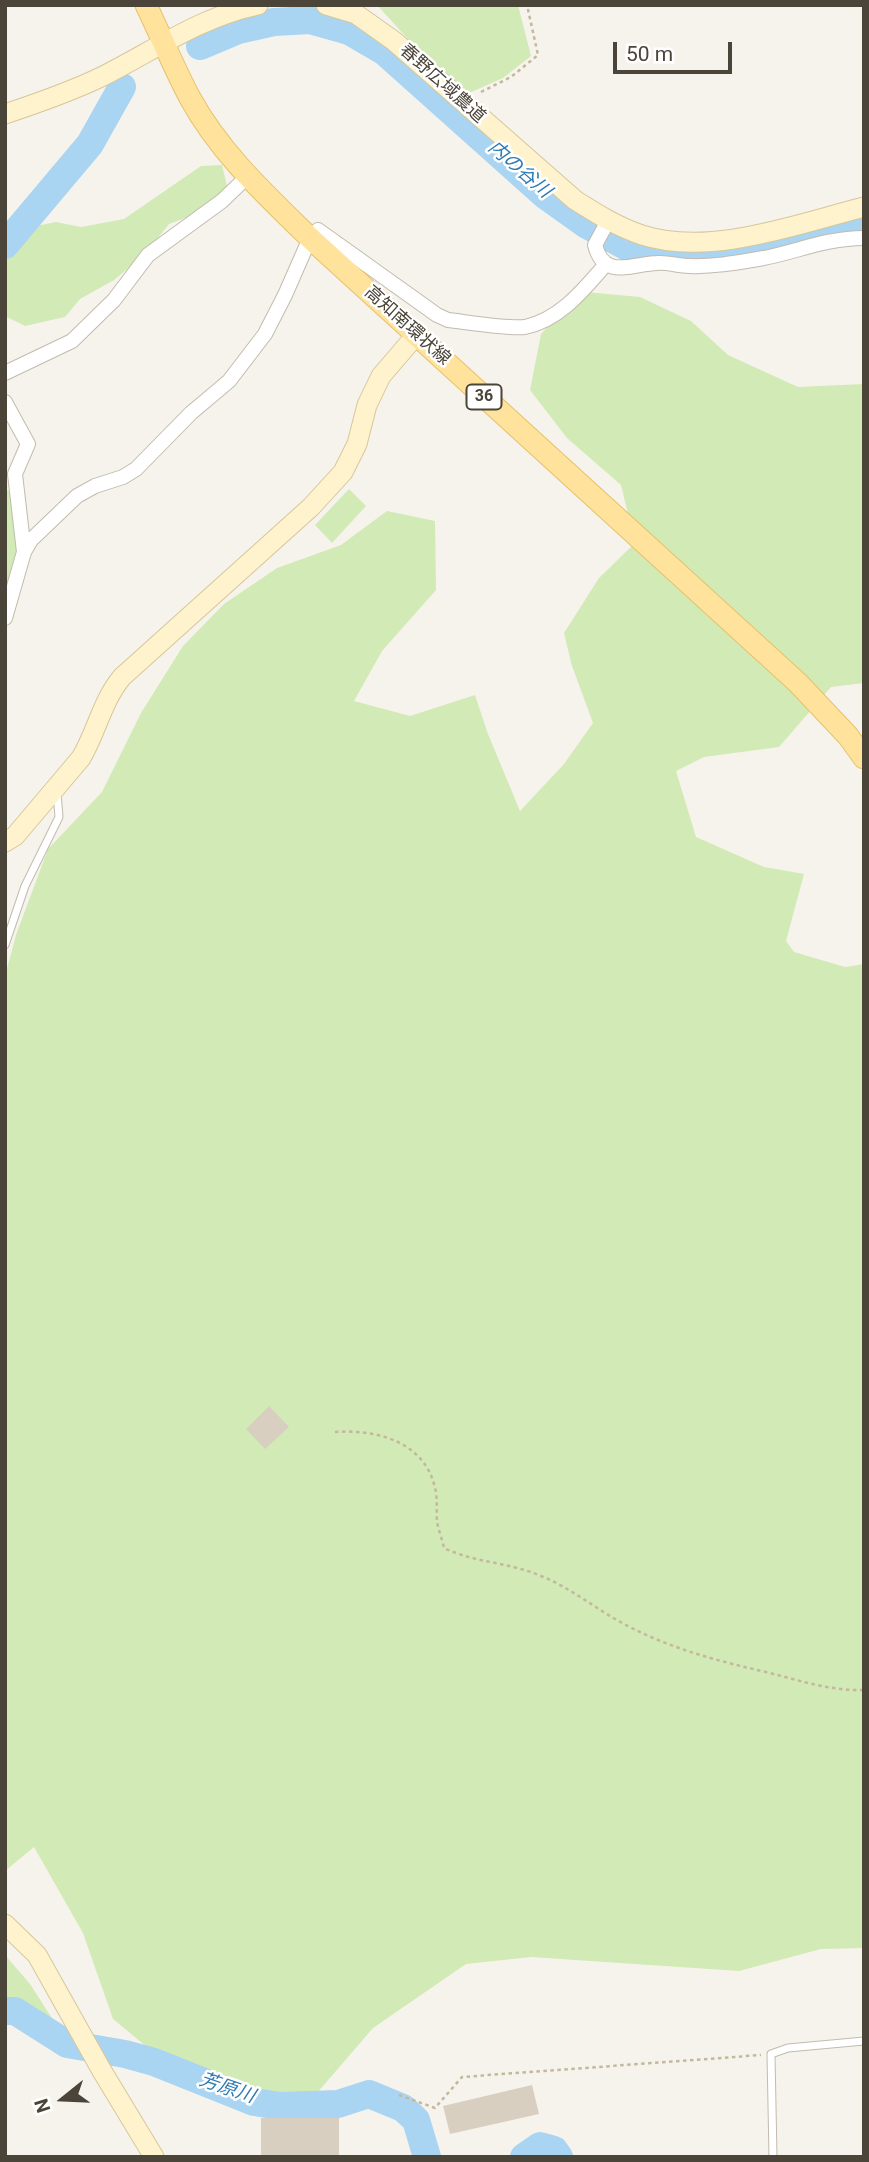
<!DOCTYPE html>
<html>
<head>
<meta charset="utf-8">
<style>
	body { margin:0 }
	#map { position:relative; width:869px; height:2162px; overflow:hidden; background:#f6f3ec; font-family:Roboto,sans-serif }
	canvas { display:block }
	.frame { position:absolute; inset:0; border:7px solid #4b4439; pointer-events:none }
	.north { position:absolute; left:28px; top:2064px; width:70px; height:70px; -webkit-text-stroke:5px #fff; paint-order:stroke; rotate:252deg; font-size:19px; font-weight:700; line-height:28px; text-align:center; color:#4b4439 }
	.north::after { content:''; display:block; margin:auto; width:24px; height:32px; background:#4b4439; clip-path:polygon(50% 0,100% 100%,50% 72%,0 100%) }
	.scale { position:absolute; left:613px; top:42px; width:119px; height:32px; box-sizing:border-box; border:4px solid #4b4439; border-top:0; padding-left:9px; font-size:21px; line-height:24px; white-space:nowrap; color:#4b4439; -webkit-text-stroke:5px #fff; paint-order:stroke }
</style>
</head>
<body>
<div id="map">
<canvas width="869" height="2162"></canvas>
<div class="frame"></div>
<div class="north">N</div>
<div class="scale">50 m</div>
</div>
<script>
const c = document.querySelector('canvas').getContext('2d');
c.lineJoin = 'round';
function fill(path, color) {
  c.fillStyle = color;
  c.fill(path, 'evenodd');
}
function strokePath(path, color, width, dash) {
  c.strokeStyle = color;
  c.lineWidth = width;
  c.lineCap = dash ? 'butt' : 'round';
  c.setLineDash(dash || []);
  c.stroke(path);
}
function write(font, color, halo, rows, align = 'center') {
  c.font = font + ' Roboto,"Noto Sans JP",sans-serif';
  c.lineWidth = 5;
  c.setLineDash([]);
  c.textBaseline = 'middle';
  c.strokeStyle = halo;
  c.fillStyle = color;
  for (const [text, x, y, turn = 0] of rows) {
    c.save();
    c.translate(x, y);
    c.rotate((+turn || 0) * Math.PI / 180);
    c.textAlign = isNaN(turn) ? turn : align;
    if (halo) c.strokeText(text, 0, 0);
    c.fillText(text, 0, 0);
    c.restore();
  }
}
fill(new Path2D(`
	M377,5h141l13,51 -28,22 -34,15 -51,-43z
	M222,165l5,21 -21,24 -37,14 -24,30 -31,26 -34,19 -15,18 -40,9 -20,-10v-70l21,-18 30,-6 25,5 43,-8 77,-53z
	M586,292l54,5 51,24 37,34 70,32 66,-3v299l-33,4 -52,60 -75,10 -28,14 20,66 68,30 40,7 -18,67 8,11 51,15 19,-3v984l-43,1 -82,22 -208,-14 -65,7 -93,64 -69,80 -116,-27 -75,-62 -30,-86 -49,-86 -29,24v-895l11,-41 32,-86 54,-57 39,-79 42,-67 41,-42 53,-36 64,-23 46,-34 48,10 1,69 -54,61 -28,50 56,15 65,-21 13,39 32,77 44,-47 29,-41 -21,-57 -8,-33 35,-55 36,-35 -14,-58 -54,-47 -37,-48 11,-56 23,-25z
	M349,489l17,17 -34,37 -17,-18z
	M16,490l6,44 -17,67v-110z
	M5,1955l25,29 25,39 -44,-23 -6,1z`), '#d2eab5');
strokePath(new Path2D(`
	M200,46l38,-16 36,-8 36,-2 39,11 36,21 160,143 42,30 44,24 54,7 51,-2 88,-24 40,-6
	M5,245l85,-101 32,-57
	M5,2011h10l52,33 58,10 29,8 100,40 26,4 58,-2 31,-10 34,14 13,12 11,37
	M524,2157l16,-11 14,4 5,7`), '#a9d4f2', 28);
fill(new Path2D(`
	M269,1406l20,21 -24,22 -19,-20z
	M532,2085l7,29 -89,20 -7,-28z
	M261,2118h78v39h-78z`), '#d8cfc1');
const lane = new Path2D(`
	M5,945l20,-59 34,-69 -2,-24
	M773,2157l-2,-103 17,-6 76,-7`);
const street = new Path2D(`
	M608,221l-13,24c9,35 36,19 62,18 11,-1 21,3 32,3 25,1 51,-4 75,-8 34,-7 64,-20 100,-20
	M5,373l67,-32 42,-41 34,-45 74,-54 25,-24
	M5,402l23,42 -13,30 9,78
	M5,618l19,-66 7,-12 46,-44 18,-10 28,-9 13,-8 55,-56 38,-32 36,-47 20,-39 25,-57 8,-8 119,85 11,5c18,2 61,9 77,7 35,-7 59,-38 81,-63`);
const secondary = new Path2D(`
	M326,5l30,9 38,27 181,159c22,14 43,27 67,35 68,22 155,-11 222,-28
	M5,114c33,-11 65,-22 96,-37 52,-26 99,-60 157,-72
	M5,842l10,-6 66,-78c16,-27 21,-57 41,-81l189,-170 32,-35 14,-28 10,-39 14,-29 36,-42
	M5,1924l32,31 65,116 52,86`);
const primary = new Path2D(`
	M146,5c15,31 28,63 44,93 30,55 76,97 120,140l488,445 50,53 16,22`);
strokePath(lane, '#c2bbae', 9);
strokePath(street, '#c2bbae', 16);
strokePath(secondary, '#d6c79b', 21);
strokePath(primary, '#e6c16a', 23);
strokePath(new Path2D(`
	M481,92l30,-15 27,-22 -11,-50
	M335,1432c42,-3 90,10 100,56 3,11 1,22 2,33 1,8 5,18 7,27 31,15 65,14 97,28 30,12 55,33 83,48 47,25 94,37 146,49 31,8 61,18 94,17
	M399,2095l36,13 27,-31 299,-22`), '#c4b79f', 2.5, [3.5, 3.5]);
strokePath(lane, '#fff', 7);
strokePath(street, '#fff', 14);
strokePath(secondary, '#fff3cd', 19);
strokePath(primary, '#ffe39c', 21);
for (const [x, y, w] of [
	[484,397,35]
]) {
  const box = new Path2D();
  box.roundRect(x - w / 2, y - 12.5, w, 25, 5);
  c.fillStyle = '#fff';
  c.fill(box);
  strokePath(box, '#4b4439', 2);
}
write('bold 16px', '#4b4439', null, [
	["36",484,397]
]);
write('18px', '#4b4439', '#fff', [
	["春野広域農道",442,84,42],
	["高知南環状線",407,326,42]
]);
write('italic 19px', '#2e7ab2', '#fff', [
	["内の谷川",519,170,41],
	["芳原川",227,2089,19]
]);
</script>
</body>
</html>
